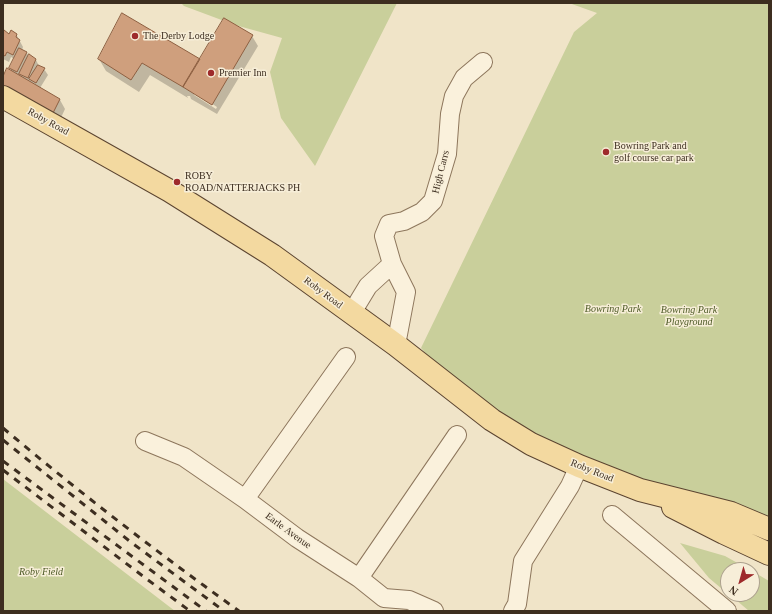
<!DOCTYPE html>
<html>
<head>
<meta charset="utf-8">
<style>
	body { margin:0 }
	#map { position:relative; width:772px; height:614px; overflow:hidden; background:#f0e4c8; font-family:Georgia,serif }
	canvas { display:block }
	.frame { position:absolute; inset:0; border:4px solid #3d2e20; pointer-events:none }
	.north { position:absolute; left:720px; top:562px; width:40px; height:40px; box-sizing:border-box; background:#f7eed8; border:1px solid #ada18e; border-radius:50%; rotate:217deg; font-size:11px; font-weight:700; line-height:16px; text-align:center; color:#3d2e20 }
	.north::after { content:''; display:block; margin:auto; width:14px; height:18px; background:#9e2a2b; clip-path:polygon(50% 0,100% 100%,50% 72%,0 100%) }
</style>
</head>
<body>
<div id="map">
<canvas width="772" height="614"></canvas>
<div class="frame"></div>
<div class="north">N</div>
</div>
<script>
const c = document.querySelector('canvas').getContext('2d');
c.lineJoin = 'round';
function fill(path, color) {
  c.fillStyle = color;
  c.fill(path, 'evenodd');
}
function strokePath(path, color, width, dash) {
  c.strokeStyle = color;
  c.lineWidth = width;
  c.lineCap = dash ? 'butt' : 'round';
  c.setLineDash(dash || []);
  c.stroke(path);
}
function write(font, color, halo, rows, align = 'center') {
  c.font = font + ' Georgia,serif';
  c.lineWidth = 3;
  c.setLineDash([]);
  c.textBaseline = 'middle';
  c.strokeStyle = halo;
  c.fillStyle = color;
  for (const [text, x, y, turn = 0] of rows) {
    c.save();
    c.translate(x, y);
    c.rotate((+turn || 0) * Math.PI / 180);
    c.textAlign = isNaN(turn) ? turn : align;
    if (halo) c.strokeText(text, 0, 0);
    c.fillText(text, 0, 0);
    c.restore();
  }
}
fill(new Path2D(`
	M181,3h216l-82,163 -34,-48 -11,-46 12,-34 -47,-13 -51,-19z
	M569,3h200v526l-129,-39 -173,-90 -46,-52 153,-316 23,-19z
	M3,479l172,132h-172z
	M680,543l45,13 25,14h-22v24l-19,-16z
	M752,571l17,10v30h-20l-20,-17h23z`), '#c9cf9b');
fill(new Path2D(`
	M4,32l5,4 7,-2 7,13 -1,3 5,3 2,4 7,3 3,6 5,3 4,6 -8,13 20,12 5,9 -6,13 -56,-33v-10l9,-7 -2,-4 4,-9 -3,-2 -2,5 -6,-3v-25z
	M252,36l6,10 -41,68 -26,-15 -1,-3h-3l1,2 -38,-23 -11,17 -33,-21 -7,-12 101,2zM194,92l23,15 -1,2 -22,-14z`), '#0003');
const building = new Path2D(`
	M122,13l78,46 -17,28 -41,-24 -11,17 -33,-21z
	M224,18l29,17 -41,70 -29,-18z
	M4,30l5,4 2,-4 6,4 -1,3 4,3 -7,15 -6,-3 -2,4 -2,-1z
	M19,48l8,4 -10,20 -8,-4z
	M29,54l7,5 -8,19 -9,-4z
	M38,65l7,3 -9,15 -7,-4z
	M7,68l53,31 -7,14 -50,-27v-9z`);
fill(building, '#cf9f7d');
strokePath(building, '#8d5f41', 1);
const minor = new Path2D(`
	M351,314l17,-28 24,-22
	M396,345l10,-53 -14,-28 -8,-28 5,-12 15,-3 18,-9 11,-11 14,-47 3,-40 4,-18 10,-18 19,-16
	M145,441l39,16 61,42 52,39 62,40 25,20 25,2 25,11
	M245,499l101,-142
	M612,515l115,96
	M359,578l98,-143
	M513,611l4,-7 6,-43 47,-75 9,-20`);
const primary = new Path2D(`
	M3,97l167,94 102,64 124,90 96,75 39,24 48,22 61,24 91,23 38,16
	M673,507l51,26 45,21`);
strokePath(minor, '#8d765c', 20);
strokePath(primary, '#5b4430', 24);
strokePath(minor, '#faf1dc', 18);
strokePath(primary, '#f3d9a0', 22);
strokePath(new Path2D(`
	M3,428c76,64 155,125 236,183
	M3,440l129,103 92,68
	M3,461l203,150
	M3,470l145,110 42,31`), '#3d2e20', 3, [7, 7]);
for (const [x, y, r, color] of [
	[135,36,4,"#9e2a2b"],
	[211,73,4,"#9e2a2b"],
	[606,152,4,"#9e2a2b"],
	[177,182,4,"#9e2a2b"]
]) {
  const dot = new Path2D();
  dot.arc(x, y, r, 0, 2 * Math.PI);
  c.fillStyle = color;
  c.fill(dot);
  strokePath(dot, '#f7eed8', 1.5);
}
write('10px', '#3d2e20', '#f7eed8', [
	["The Derby Lodge",143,36],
	["Premier Inn",219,73],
	["Bowring Park and",614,146],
	["golf course car park",614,158],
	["ROBY",185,176],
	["ROAD/NATTERJACKS PH",185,188]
], 'left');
write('10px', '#3d2e20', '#f7eed8', [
	["Roby Road",48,122,29],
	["High Carrs",441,172,-76],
	["Roby Road",323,293,37],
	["Roby Road",592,471,22],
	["Earle Avenue",288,531,36]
]);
write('italic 10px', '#4d5a26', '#f7eed8', [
	["Bowring Park",613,309],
	["Bowring Park",689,310],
	["Playground",689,322],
	["Roby Field",41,572]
]);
</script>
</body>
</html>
